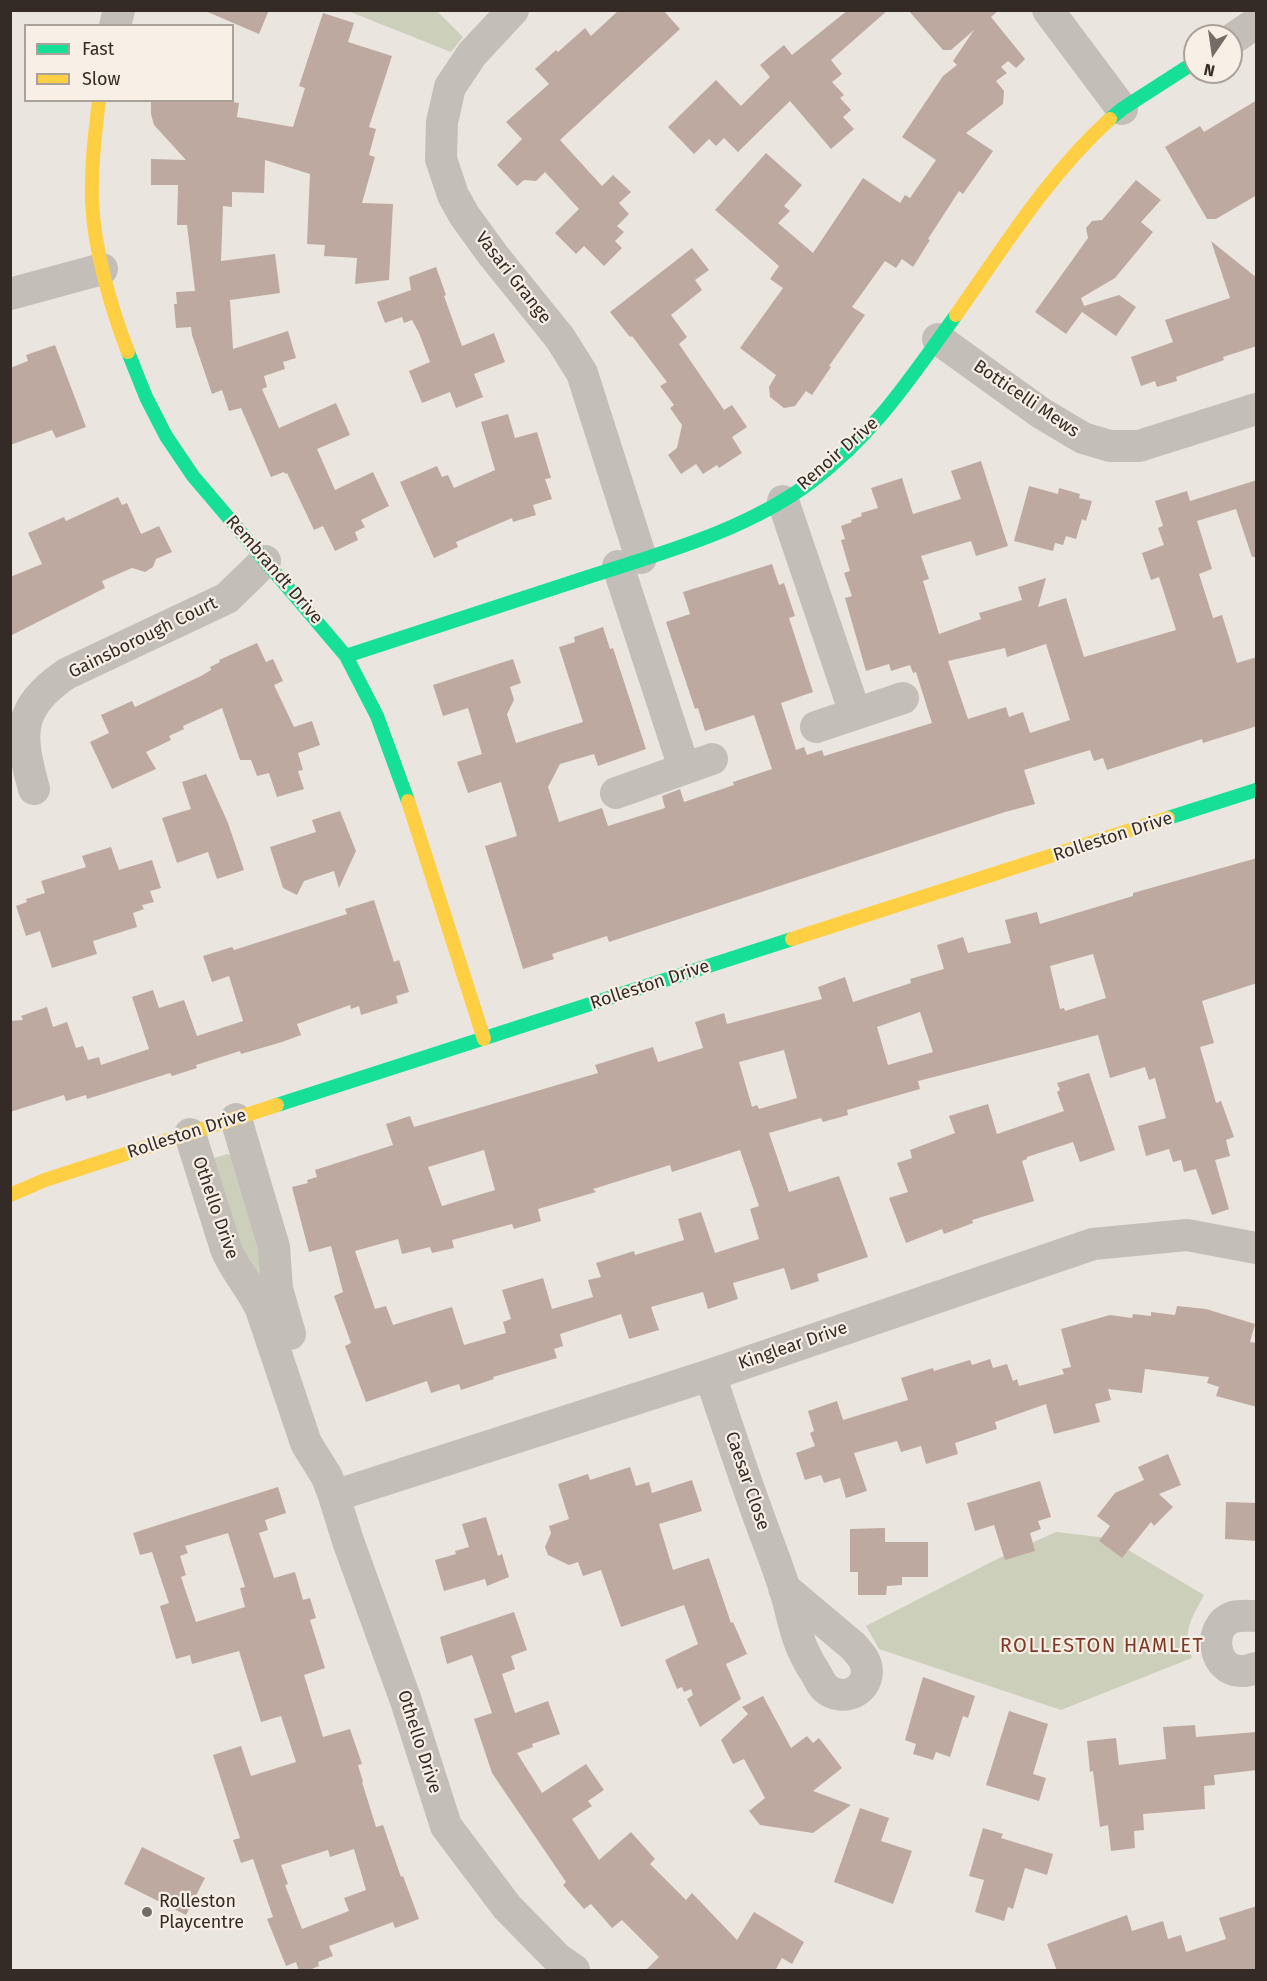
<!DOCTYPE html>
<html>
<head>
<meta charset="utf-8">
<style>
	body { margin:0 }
	#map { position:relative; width:1267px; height:1981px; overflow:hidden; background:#ebe5df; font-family:"Fira Sans",sans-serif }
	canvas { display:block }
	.frame { position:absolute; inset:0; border:12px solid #342b27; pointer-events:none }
	.legend { position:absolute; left:24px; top:24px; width:210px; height:78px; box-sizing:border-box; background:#f8efe6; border:2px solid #aaa19a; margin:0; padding:8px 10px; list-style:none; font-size:18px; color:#342b27 }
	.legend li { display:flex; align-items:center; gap:12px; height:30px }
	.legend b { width:30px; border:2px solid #aaa19a }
	.north { position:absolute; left:1183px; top:24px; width:60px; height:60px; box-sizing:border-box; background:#f8efe6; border:2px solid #aaa19a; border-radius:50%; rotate:193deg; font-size:16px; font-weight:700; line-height:24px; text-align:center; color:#342b27 }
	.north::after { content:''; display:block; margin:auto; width:21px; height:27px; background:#746c67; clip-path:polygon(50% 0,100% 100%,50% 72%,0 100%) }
</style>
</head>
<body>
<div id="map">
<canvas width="1267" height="1981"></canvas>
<div class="frame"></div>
<ul class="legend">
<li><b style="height:8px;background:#16e098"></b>Fast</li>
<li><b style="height:8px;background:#ffcf43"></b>Slow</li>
</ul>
<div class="north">N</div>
</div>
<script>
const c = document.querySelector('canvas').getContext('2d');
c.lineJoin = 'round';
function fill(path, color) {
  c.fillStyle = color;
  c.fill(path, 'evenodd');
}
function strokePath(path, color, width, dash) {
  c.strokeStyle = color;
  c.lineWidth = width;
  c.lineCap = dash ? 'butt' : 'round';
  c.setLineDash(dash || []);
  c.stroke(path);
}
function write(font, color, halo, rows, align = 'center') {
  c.font = font + ' "Fira Sans",sans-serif';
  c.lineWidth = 4.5;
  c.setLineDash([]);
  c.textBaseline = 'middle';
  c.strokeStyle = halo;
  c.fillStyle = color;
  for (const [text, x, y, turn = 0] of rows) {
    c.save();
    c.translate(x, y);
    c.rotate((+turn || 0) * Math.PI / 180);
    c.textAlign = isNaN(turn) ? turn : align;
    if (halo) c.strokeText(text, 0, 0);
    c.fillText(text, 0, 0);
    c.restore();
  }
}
fill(new Path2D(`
	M348,11h89l26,26 -12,15z
	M227,1154l4,1 87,284 -109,-273 5,-8z
	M1056,1532l52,6 96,57c-13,25 -22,36 -12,63l-131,52 -182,-61 -13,-23 141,-72z`), '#ccd0ba');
fill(new Path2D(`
	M203,10h66l-10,24z
	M619,10h44l17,19 -120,111 42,46 11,-11 18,17 -12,11 10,11 -12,12 7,6 -9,9 7,7 -18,18 -20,-20 -8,8 -21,-21 24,-24 -34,-37 -9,9 -12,-1 -7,6 -20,-21 25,-26 -16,-17 43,-38 -14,-15 21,-19 2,2 27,-24 6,8z
	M848,10h40l-57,50 11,14 -10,8 12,13 -4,3 11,12 -8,7 11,12 -23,20 -41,-48 -52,51 -14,-14 -8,8 -7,-7 -15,15 -26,-27 48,-47 25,26 29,-29 -10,-12 24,-20 8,10z
	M908,10h91l-8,7 34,42 -9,9 -8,-7 -7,6 6,6 -11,8 8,10 -1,13 -37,29 27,18 -30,43 -4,-3 -31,48 2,1 -17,27 -11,-8 -6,9 -11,-7 -33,46 13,8 -36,51 2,1 -19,28 -6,-4 -11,15 -11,2 -14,-11 -1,-10 7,-12 -36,-27 43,-60 -13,-9 9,-13 -64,-56 51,-57 36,32 -18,21 6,5 -12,12 35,30 50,-75 37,25 5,-8 5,3 26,-38 -34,-23 41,-61 14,-11 -4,-4 21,-31 -23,20h-8z
	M323,13l31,10 -6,19 44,14 -23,71 7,2 -7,26 6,2 -13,46 31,1 -4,76 -34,4 2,-26 -33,-2 1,-11 -18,-1 3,-70 -45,-14 -1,33 -32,-1v15l-9,-1 -2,55 54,-7 5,39 -50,7 3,49 55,-18 8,27 -13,4 2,7 -21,7 3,11 -5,2 17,39 57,-25 14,32 -33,14 18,41 38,-18 16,34 -28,14 4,7 -10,5 3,8 -23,11 -12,-25 -9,4 -27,-57 -2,1 -1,-2 -13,5 -30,-69 -12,3 -7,-21 -10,4 -20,-59 -1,-8 -15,1 -2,-24h3l-1,-12 19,-1 -8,-66h-10l1,-40h-27v-26l35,1 -32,-35 -3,-11v-14h67l21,3 -2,14 56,10 12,-39 -6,-2z
	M1257,100v95l-41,24h-9l-42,-72 35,-21 4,6z
	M1136,180l25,20 -20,22 12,10 -38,46 -34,20 3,8 35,-11 17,12 -20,29 -34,-24 -16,22 -31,-22 53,-74 -2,-10 6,-7 10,-1z
	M1211,241l46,37v68l-34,11 1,3 -48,17 1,4 -20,6 -2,-6 -14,5 -10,-29 42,-15 -8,-22 65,-22z
	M692,248l17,22 -14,10 7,10 -31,25 16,22 -8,7 45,66 8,-5 15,22 -15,10 10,16 -23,15 -2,-3 -14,9 -7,-10 -15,10 -13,-19 9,-7 5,-23 -12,-17 4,-3 -14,-19 7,-4 -35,-46 -2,1 -20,-25z
	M436,267l10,28 -2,1 18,50 32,-13 11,29 -31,12 9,23 -27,11 -6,-16 -28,11 -13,-32 21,-9 -11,-29 -7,-13 -8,3 -2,-6 -17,6 -8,-21 34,-12 -2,-13z
	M55,345l31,82 -30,11 -4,-8 -42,15v-77l18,-7 -2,-6z
	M508,414l7,24 22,-6 14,46 -6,1 7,20 -19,6 3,10 -23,7 -1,-4 -56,24 2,5 -24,11 -34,-76 37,-16 5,11 6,-2 6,13 41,-18 -14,-48z
	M981,461l27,85 -32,10 -5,-15 -50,15 8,23 -6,2 16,53 42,-15 -2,-6 43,-13 -4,-13 28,-9 -8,29 28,-9 18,59 92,-27 -17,-53 -8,3 -9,-27 22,-8 -6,-17 5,-2 -8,-25 32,-10 3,10 67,-21v77h-5l-16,-48 -39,12 15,48 -13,5 14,44 9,-3 15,48 20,-6v69l-54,17 -1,-4 -95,31 -4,-12 -9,3 -4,-11 -66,20 11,34 -30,8 -396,130 -2,-6 -55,18 2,5 -31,10 -38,-123 32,-10 -16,-54 -33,11 -11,-31 25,-8 -14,-46 -25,8 -10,-31 80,-26 8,24 -11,4 4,13 -7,14 9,29 67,-21 -24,-75 16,-5 -1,-5 29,-10 7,22 3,-1 33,101 -48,17 -4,-12 -34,10 -12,23 11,35 43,-14 6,18 57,-18 -3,-12 18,-7 4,13 50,-17 -1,-3 39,-13 -18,-54 -49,16 -7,-23 -3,1 -29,-87 24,-8 -7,-22 89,-28 7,21 5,-2 11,33 -6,2 24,74 -32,11 15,47 8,-3 3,8 15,-5 2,6 108,-33 -16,-51 -3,1 -3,-8 -19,6 -2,-7 -23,7 -21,-73 7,-2 -8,-23 6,-2 -9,-31 4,-1 -4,-13 11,-4 -1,-2 11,-4 -1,-3 17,-5 -7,-20 31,-10 11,36 48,-15 -10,-28zM1046,644l24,76 -40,13 -7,-21 -14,5 -3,-10 -38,12 -20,-58 57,-13 2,9z
	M1029,486l29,8 1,-6 21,6 -1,4 13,3 -6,20 -4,-2 -6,20 -10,-3 -3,9 -8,-2 -2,8 -39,-10z
	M118,497l4,8 5,-2 14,31 18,-8 13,26 -16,7 -3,8 -8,5 -13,-4 -30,13 3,7 -95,48v-59l32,-13 -14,-31 36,-16 2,4z
	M257,643l9,19 7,-3 10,22 -9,4 20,42 18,-6 8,24 -22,8 5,17 -5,1 6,18 -27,8 -8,-24 -12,3 -6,-16h-11l-18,-52 -39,18 1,3 -15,7 2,4 -25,12 10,17 -44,20 -22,-47 19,-9 -8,-18 31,-14 3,6 66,-31 10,-6 -1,-3 10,-5 -1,-2z
	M206,774l22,49 16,47 -27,9 -9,-27 -31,11 -15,-45 29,-9 -9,-27z
	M340,811l16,40 -17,37 -5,-17 -30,10 -7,14 -14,-7 -13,-41 46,-15 -4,-12z
	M111,847l8,23 33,-10 9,28 -11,3 4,11 -12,3 2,4 -11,4 4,14 -44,14 4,13 -45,14 -12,-37 -14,5 -10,-30 11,-4 -1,-3 19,-6 -4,-12 45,-14 -4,-11z
	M1257,858v125l-55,18 12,42 -14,4 16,56 5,-2 13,36 -8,3 4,16 -15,4 14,49 -17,6 -16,-46 -12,3 -3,-12 -8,2 -4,-13 -23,7 -8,-30 28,-8 -11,-40 -6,2 -4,-13 -35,11 -12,-43 -180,46 2,8 -73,21 1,5 -25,7 -2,-4 -52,15 20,59 50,-16 29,81 -51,17 2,7 -28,9 -7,-22 -51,15 5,16 -30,10 -5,-17 -52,15 8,23 -30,9 -8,-25 -61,20 3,12 -9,3 3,9 -64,19 1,2 -33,11 -2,-6 -28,9 -4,-12 -61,21 -21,-56 6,-3 -17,-47 9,-4 -12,-46 -22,6 -17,-65 16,-4 -1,-3 10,-3 -2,-7 78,-25 -7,-21 24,-8 4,11 184,-54 -3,-8 58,-18 5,15 45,-14 -8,-26 29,-9 3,11 95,-25 -4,-12 27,-10 8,25 58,-19 -1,-4 34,-10 -7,-24 26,-8 5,16 43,-10 -6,-23 32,-8 3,12 93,-28v-3zM1093,954l13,44 -41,13 -1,-3 -4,1 -10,-43zM920,1012l13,40 -45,13 -11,-38zM784,1050l13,48 -38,11 -2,-4 -5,2 -13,-45zM484,1150l11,40 -53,16 -14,-39zM740,1150l19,56 -9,3 9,30 -44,14 -14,-41 -23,7 6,21 -49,15 -1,-4 -38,12 5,14 -13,3 5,17 -41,12 -9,-31 -41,12 9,29 -8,3 3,11 -42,12 -12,-38 -59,18 -7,-19 -11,3 -20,-58 43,-12 4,15 28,-7 2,6 22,-5 -2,-8 60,-16 2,5 27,-8 -3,-12 58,-17 -3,-3 77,-24 2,7z
	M374,900l20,62 5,-2 10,32 -13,4 2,7 -37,12 -2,-9 -8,3 -1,-4 -53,19 4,11 -19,7 -41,12 -1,-3 -44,14 1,3 -25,8 -2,-3 -83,26 -1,-4 -20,6 -2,-6 -54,17v-91l13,-1 -2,-4 26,-9 6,20 14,-5 9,26 7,-2 5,14 11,-3 2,8 48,-16 -17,-52 21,-7 6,18 25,-8 13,36 46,-15 -14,-45 -17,6 -9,-26 29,-9 2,3 113,-36 -2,-5z
	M1089,1073l26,77 -35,12 -7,-20 -46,15v2l-5,2 12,40 -62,19 1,3 -29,11 -2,-5 -36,14 -17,-45 19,-6 -11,-29 15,-5 -2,-8 45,-17 -6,-17 39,-12 9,30 67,-23 -7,-19 3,-2 -3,-7z
	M1177,1306l29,3 49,15 -5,18 7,1v64l-41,-11 3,-9 -12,-4 2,-6 -64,-8 -3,24 -34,-4 3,11 -16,4 5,18 -46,12 -8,-30 -51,18 2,7 -42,14 3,11 -32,10 -5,-18 -20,6 -4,-11 -43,12 13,38 -21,7 -6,-20 -16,5 -3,-8 -16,5 -9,-27 19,-7 -5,-13 4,-2 -6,-20 29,-10 6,19 65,-20 -7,-22 32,-10 1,3 36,-11 2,5 18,-6 3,9 14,-4 6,17 4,-2 2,7 45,-12 -2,-5 9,-2 -10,-38 49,-14 22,3 1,-4 18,2v-4l24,3z
	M1168,1454l13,31 -22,9 14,13 -19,19 -3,-4 -29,36 -23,-17 11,-15 -13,-10 18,-23 29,-13 -6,-13z
	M630,1467l6,19 13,-4 3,11 40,-13 10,31 -43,13 14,46 36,-12 22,65 2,-1 14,32 -21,10 15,35 -41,28 -13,-28 6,-4 -2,-6 -7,3 -2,-5 -5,2 -12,-29 33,-16 -14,-39 -63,22 -20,-57 -18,6 -5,-14 -9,3 -21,-10 -3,-8 6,-14 -2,-7 20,-7 -11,-35 30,-10 2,6z
	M1040,1481l11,36 -13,4 3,8 -11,4 5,18 -30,9 -11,-35 -19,6 -8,-28z
	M278,1487l8,26 -21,7 3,10 -9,3 15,45 21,-6 8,28 7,-2 6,20 -6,2 15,48 -21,7 19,62 27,-8 12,35 -4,1 5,17h-1l14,45 7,-2 18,52 2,-1 16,43 -24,9 -2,-6 -64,24 4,10 -15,6 1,4 -12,5h-8l-3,-9 -10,4 -19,-47 6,-2 -20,-58 -12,4 -8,-23 7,-2 -27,-83 28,-9 10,30 45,-14 -15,-46 -20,6 -22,-71 -47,13 -2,-9 -14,4 -16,-53 9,-3 -17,-51 -12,3 -7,-22zM228,1533l17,54 -5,1 5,19 -49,15 -15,-45 5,-2 -6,-19 8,-3 -3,-7zM354,1849l12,41 -22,8 5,13 -47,18 -17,-44 3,-1 -7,-19 47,-15 2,7z
	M1226,1502l31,1v38l-32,-2z
	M486,1517l12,39 4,-2 7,23 -22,9 -2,-7 -41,12 -9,-31 21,-6 -1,-3 14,-4 -7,-23z
	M885,1528v14h43v35h-26v8l-15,1 -1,9h-28v-23h-8v-43z
	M514,1612l13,38 -16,6 4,13 -13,5 13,39 33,-12 12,33 -28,10 1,3 -16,6 25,40 44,-29 18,26 -16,11 4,5 -20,13 27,41 32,-28 24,27 -5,5 36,36 6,-7 45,47 17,-28 50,30 -12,22 -10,-6 -7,13h-130l14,-14 -37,-37 -10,8 -21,-24 -7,5 -21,-24 3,-3 -74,-109 -18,-54 18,-6 -20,-58 -25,9 -7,-27z
	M923,1677l52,19 -7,22 -5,-2 -13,41 -14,-5 -3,8 -20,-6 3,-10 -11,-4z
	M763,1696l28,52 16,-12 6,7 6,-5 23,30 -29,23 38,14 -38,28 -53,-8 -11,-14 16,-13 -21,-39 -11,5 -12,-24 27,-26 -6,-7z
	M1009,1711l39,13 -15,50 13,4 -7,23 -53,-16z
	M1195,1725l1,12 61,-5v38l-43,5 1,10 -11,1 1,23 -62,5 1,16 -10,1 1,17 -24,3 -3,-26 -8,2 -7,-56 -3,1 -3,-31 29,-3 3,27 47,-6 -3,-32z
	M860,1808l29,10 -8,23 31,10 -19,53 -59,-22z
	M983,1828l20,6 -2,4 52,16 -6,21 -22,-7 -12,41 -5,-2 -4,14 -29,-9 9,-32 -15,-4z
	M142,1847l63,31 -19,37 -62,-31z
	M1257,1906v65h-200l-10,-27 80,-29 5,16 31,-10 5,18 13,-4 5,17 40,-13 -7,-21z`), '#bea9a1');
strokePath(new Path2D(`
	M513,10l-41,44 -22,33 -8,35 -1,37 12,36 11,20 29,40 67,83 22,35 59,185
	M1048,10l74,99
	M115,26l4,-16
	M1231,40l25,-17
	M10,294l92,-25
	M938,339l103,74 42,25 27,8h29l117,-37
	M783,501l72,212
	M618,566l66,202
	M816,727l87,-29
	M34,789c-15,-55 -18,-80 32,-115l161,-76 38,-37
	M616,793l96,-34
	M236,1119l38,128 3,42 13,45
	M190,1134l36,115c9,22 25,38 35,60l45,134 21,34 7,19 14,45 58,160 40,125 61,81 51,52 16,11
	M710,1375c15,44 30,90 46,134 9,26 20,52 28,78 11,34 10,53 31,85 3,5 6,12 10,16 18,16 47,2 41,-23 -2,-8 -8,-13 -13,-19l-69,-58
	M334,1496l376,-121 383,-131 94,-9 69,13
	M1256,1616c-7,0 -16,-1 -23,1 -27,9 -20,56 10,54 4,0 9,-2 13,-3`), '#c4beb9', 32);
strokePath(new Path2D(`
	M1110,119l12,-10 73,-47
	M128,352l18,45 20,39 27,40 153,180 31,60 31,85
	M346,656c82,-27 164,-54 245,-80 77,-25 155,-46 220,-94 62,-46 101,-106 145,-167
	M1168,818l88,-28
	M277,1105l515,-166`), '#16e098', 14);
strokePath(new Path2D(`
	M99,100c-4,34 -8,67 -7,101 2,48 19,107 36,151
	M956,315c48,-68 92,-140 154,-196
	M408,801l76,238
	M792,939l376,-121
	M10,1195l35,-15 232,-75`), '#ffcf43', 14);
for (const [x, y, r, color] of [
	[147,1912,6,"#746c67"]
]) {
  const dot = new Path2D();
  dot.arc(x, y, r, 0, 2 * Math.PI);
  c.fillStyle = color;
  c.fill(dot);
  strokePath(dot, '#f8efe6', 2);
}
write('18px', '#342b27', '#f8efe6', [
	["Vasari Grange",513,278,52],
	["Botticelli Mews",1026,399,34],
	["Renoir Drive",838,454,-41],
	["Rembrandt Drive",274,570,49],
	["Gainsborough Court",143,638,-26],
	["Rolleston Drive",1113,837,-18],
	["Rolleston Drive",650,985,-18],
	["Rolleston Drive",187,1134,-18],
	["Othello Drive",215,1208,71],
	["Kinglear Drive",793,1346,-19],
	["Caesar Close",747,1481,71],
	["Othello Drive",419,1742,72]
]);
write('18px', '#342b27', '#f8efe6', [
	["Rolleston",159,1902],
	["Playcentre",159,1923]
], 'left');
c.letterSpacing = '1.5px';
write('20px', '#803724', '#f8efe6', [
	["ROLLESTON HAMLET",1102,1646]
]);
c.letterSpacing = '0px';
</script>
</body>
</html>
